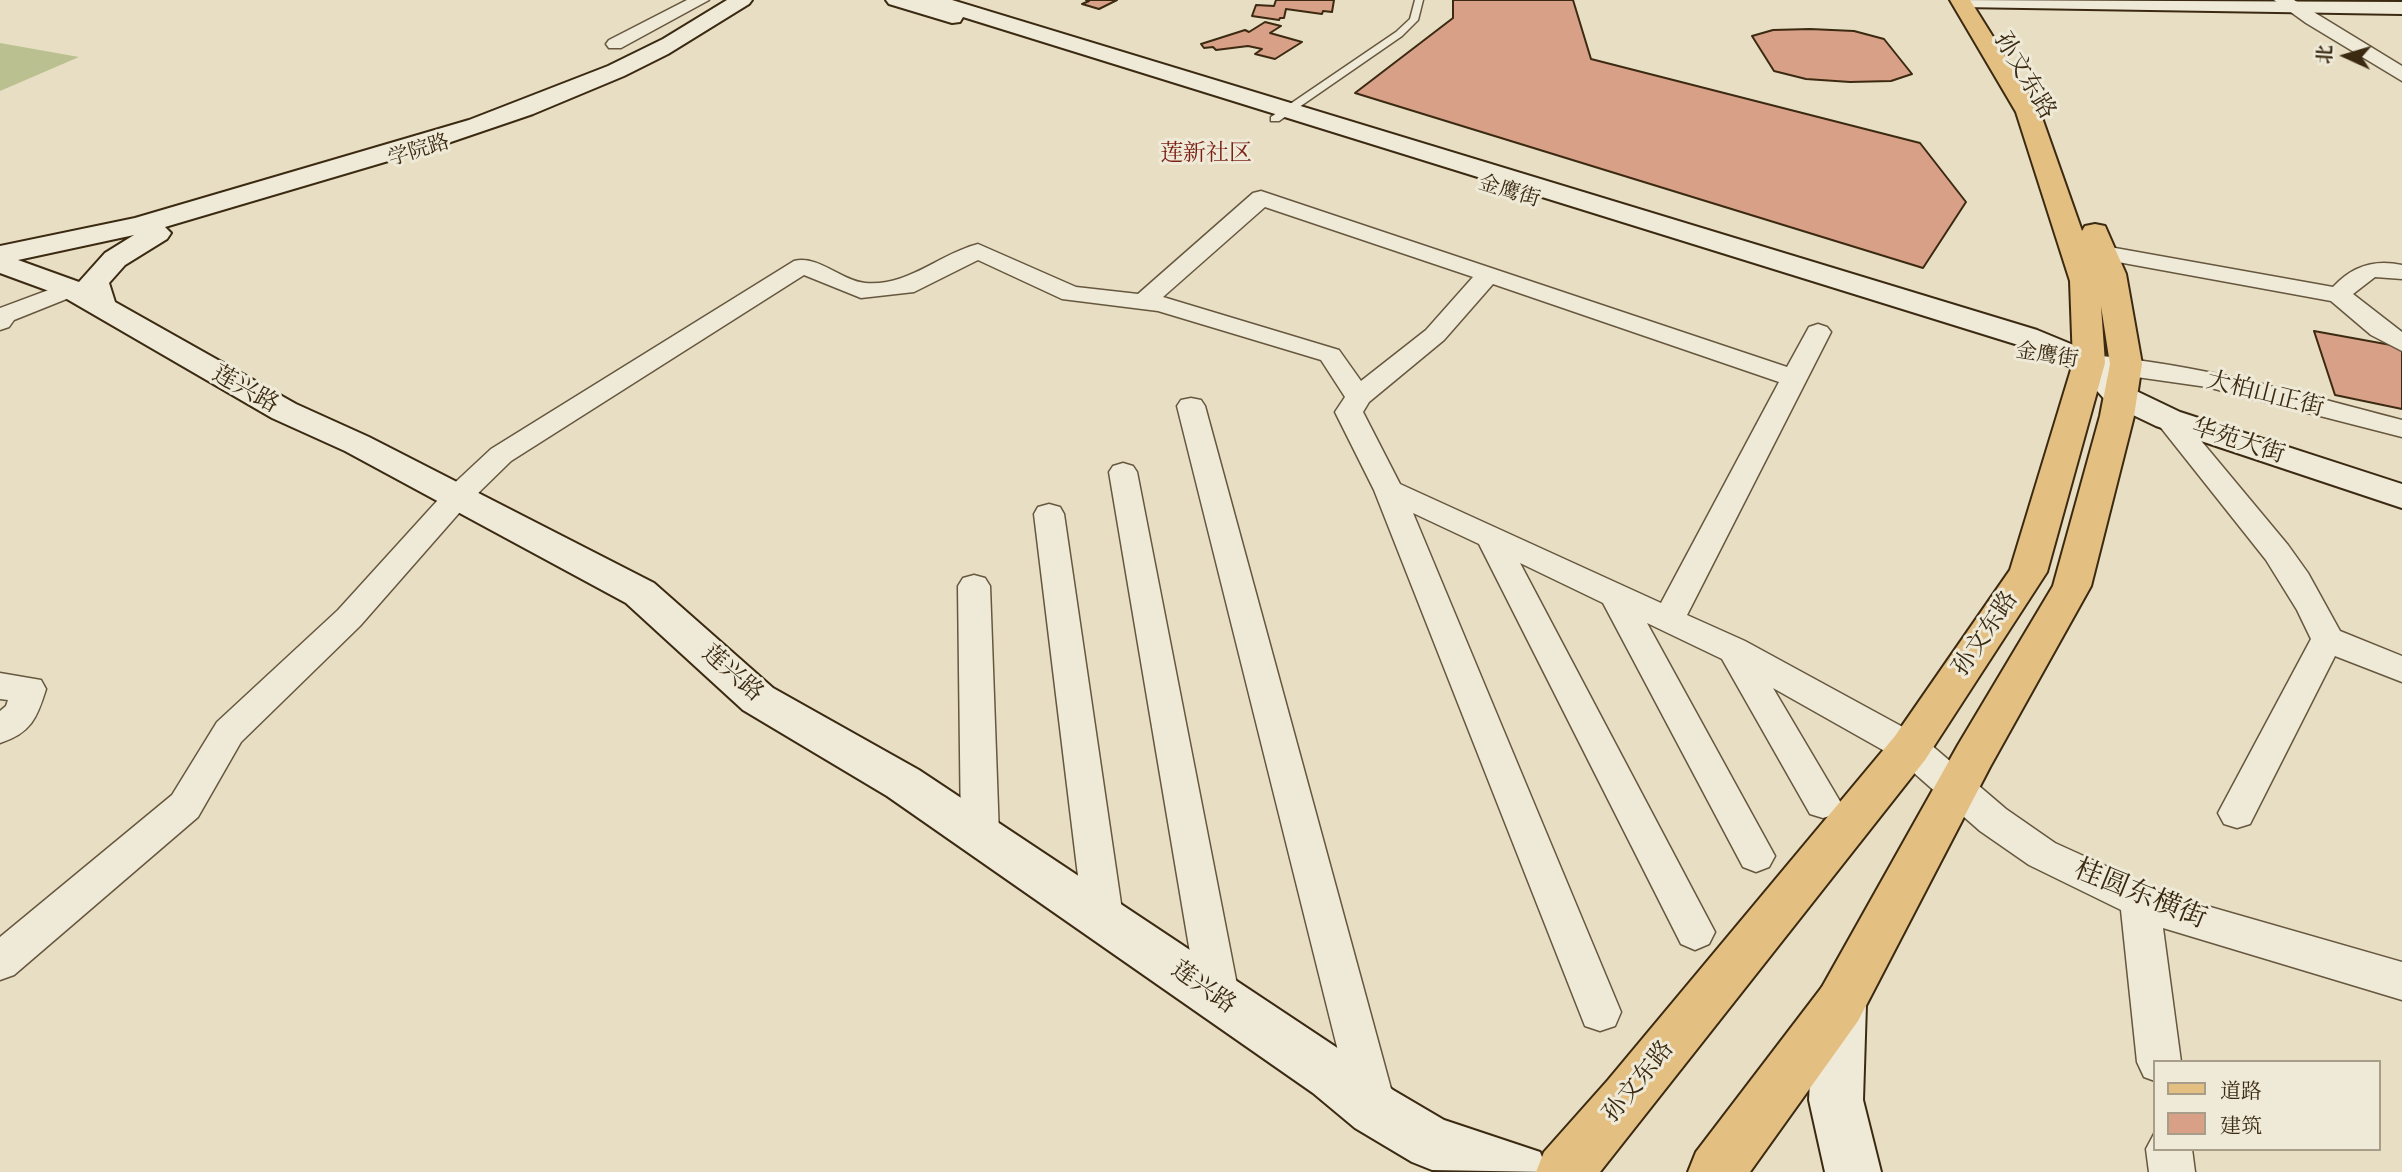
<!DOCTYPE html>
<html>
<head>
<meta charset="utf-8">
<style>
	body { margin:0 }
	#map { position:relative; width:2402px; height:1172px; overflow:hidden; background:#e7dec3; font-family:"IM FELL Great Primer","Noto Serif SC",serif }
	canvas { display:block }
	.legend { position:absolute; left:2153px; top:1060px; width:228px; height:91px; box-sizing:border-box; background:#efead8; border:2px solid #a79d88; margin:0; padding:9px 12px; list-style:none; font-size:21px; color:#3b2a11 }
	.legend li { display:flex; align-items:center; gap:14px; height:35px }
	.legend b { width:35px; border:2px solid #a79d88 }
	.north { position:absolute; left:2311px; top:21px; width:70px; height:70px; -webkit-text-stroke:5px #efead8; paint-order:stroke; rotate:274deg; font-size:19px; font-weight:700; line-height:28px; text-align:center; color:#3b2a11 }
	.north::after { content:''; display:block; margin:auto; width:24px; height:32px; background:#3b2a11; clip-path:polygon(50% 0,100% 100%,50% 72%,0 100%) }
</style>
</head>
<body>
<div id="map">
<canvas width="2402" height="1172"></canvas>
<ul class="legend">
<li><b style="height:9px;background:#e4bf82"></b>道路</li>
<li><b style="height:19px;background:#d7a087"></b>建筑</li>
</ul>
<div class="north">北</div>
</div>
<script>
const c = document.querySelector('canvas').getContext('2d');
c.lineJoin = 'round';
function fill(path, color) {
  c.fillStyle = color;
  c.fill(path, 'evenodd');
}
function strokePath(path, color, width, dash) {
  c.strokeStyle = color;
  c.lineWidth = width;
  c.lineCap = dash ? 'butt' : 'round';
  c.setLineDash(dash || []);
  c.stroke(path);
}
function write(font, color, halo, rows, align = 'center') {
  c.font = font + ' "IM FELL Great Primer","Noto Serif SC",serif';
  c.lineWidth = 6;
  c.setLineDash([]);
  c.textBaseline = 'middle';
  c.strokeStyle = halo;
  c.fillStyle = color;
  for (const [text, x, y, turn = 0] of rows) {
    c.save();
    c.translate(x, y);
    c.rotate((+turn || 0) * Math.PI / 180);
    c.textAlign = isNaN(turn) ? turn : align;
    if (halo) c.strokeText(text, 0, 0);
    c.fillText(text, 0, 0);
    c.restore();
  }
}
fill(new Path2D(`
	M0,43l79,14 -79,34z`), '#bbc090');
const building = new Path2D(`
	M1086,0h31l-18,9 -17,-5 7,-3z
	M1276,0h58l-2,12 -9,-1 -1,3 -36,-5 -2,9h-4l-1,2 -27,-4 4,-11 18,1z
	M1453,0h120l18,59 329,84 46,59 -43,66 -568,-175 98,-75z
	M1265,22l16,4 -11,7 32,9 -27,17 -20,-5 7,-5 -14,-3 -32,4 -3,-3 -9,1 -3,-4 44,-14 4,2z
	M1810,29l44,2 30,8 28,35 -21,7 -41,1 -44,-3 -32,-8 -22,-35 21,-6z
	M2314,331l88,16v62l-67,-14z`);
fill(building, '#d7a087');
strokePath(building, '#3b2a11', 2);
const lane = new Path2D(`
	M1415,0h8l-5,20 -16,16 -123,85h-8v-4l125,-85 14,-13z`);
const street = new Path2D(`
	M687,0h22l-88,48h-12l-3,-4 3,-4z
	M2274,0h20l108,66v15l-96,-58z
	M1261,191l526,176 22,-40 9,-3 9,3 4,5 -144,283 58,26 178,97 83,71 49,34 117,53 230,66v38l-239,-72 18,134h-26v19l-11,-4 -7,-15 -16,-152 -92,-45 -49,-34 -83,-73 -124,-70 68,115 -5,11 -13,4 -13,-4 -88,-155 -75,-36 128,233 -6,11 -13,5 -13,-5 -140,-264 -83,-40 195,369 -6,12 -14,6 -14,-6 -202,-400 -66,-31 208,499 -6,14 -15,5 -15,-5 -211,-536 -39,-78 10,-15 -24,-37 -163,-49 -96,-12 -84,-39 -64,32 -53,6 -57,-23 -293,186 -44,43 -107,122 -119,116 -43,75 -184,158 -14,5v-43l172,-142 45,-73 121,-112 109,-120 44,-41 303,-188c25,-6 47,20 71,22 43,4 74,-29 113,-39l98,43 62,7 115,-101zM1265,207l208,70 -47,53 -65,51 -22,-31 -176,-53zM1493,284l286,98 -118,221 -261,-119 -37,-72 6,-10 75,-62z
	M2104,246l229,41c19,-21 42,-28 69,-22v14l-27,-2 -22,17 49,38v19l-31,-16 -40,-34 -235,-43 -4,-5 4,-5z
	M70,282l9,2 3,5 -3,5 -65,26 -5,7 -9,3v-22z
	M2089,355c107,8 209,38 313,65v17l-195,-50 -127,-18 -4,-6 4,-6z
	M1191,398l10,2 4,6 191,701 -6,15 -16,7 -16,-7 -6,-15 -175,-701 4,-6z
	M2168,411l10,2 110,132 20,28 32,58 62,25v26l-67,-26 -85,168 -13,4 -13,-4 -6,-11 93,-174 -14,-29 -31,-50 -112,-141 4,-6z
	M1123,463l10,3 4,6 103,528 -6,14 -15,5 -15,-5 -6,-14 -89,-528 4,-6z
	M1049,504l11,3 4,7 59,403 -6,12 -14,5 -14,-5 -6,-12 -49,-403 4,-7z
	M974,575l11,3 5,8 9,249 -6,11 -13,5 -13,-5 -6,-11 -3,-249 5,-8z
	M0,673l41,7 5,9c-9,29 -15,44 -46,54v-32l6,-5 2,-6 -8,-1z
	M2155,1132v17h37l3,23h-46l-3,-23z`);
const secondary = new Path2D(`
	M727,0h25l-3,4 -81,50 -44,22 -91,38 -94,32 -274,81 6,6 -4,6 -42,26 -16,18 6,19 181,102 73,33 285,146 119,105 146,82 432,287 42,33 51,30 96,32 8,20 -116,-2 -20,-8 -57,-34 -42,-35 -426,-297 -144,-86 -117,-107 -281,-152 -73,-33 -212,-123 -60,-22v-27l135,-28 334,-98 139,-54 55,-27zM134,235l-29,18 -26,29 -61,-22z
	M886,0h66l1085,330 63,26 32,33 48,23 222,72v24l-246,-82 -48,-23 -30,-33 -63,-26 -1052,-327 -3,5 -8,1 -63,-19z
	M1951,0l451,2v12l-441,-7 -7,-2z
	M1840,981l18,6 8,17 -3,96 18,72h-56l-16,-72 5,-96 8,-17z`);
const primary = new Path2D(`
	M1950,0h20l70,112 42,119 3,-5 10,-2 10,2 21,48 16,90 -8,52 -43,170 -101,181 -132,254 -108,151h-62l8,-20 126,-165 136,-242 95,-159 47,-170 10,-52 -9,-58 4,57 -58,209 -122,188 -325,412h-64l8,-20 64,-72 287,-344 115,-166 63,-207 -3,-82 -54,-169z`);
strokePath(lane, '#66573e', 3);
strokePath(street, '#66573e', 3);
strokePath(secondary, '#3b2a11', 4);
strokePath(primary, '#3b2a11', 4);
fill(lane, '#efead8');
fill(street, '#efead8');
fill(secondary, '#efead8');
fill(primary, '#e4bf82');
write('21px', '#3b2a11', '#efead8', [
	["学院路",419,151,-17],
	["金鹰街",1509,192,17],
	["金鹰街",2047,356,9]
]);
write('23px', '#7a1f14', '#efead8', [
	["莲新社区",1206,154]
]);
write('24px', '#3b2a11', '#efead8', [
	["孙文东路",2024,76,59],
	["莲兴路",245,390,29],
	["大柏山正街",2265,395,14],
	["华苑大街",2238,442,18],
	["孙文东路",1986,634,-56],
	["莲兴路",732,674,41],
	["莲兴路",1203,988,35],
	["孙文东路",1639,1082,-51]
]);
write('28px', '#3b2a11', '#efead8', [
	["桂圆东横街",2140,895,22]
]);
</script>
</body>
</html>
